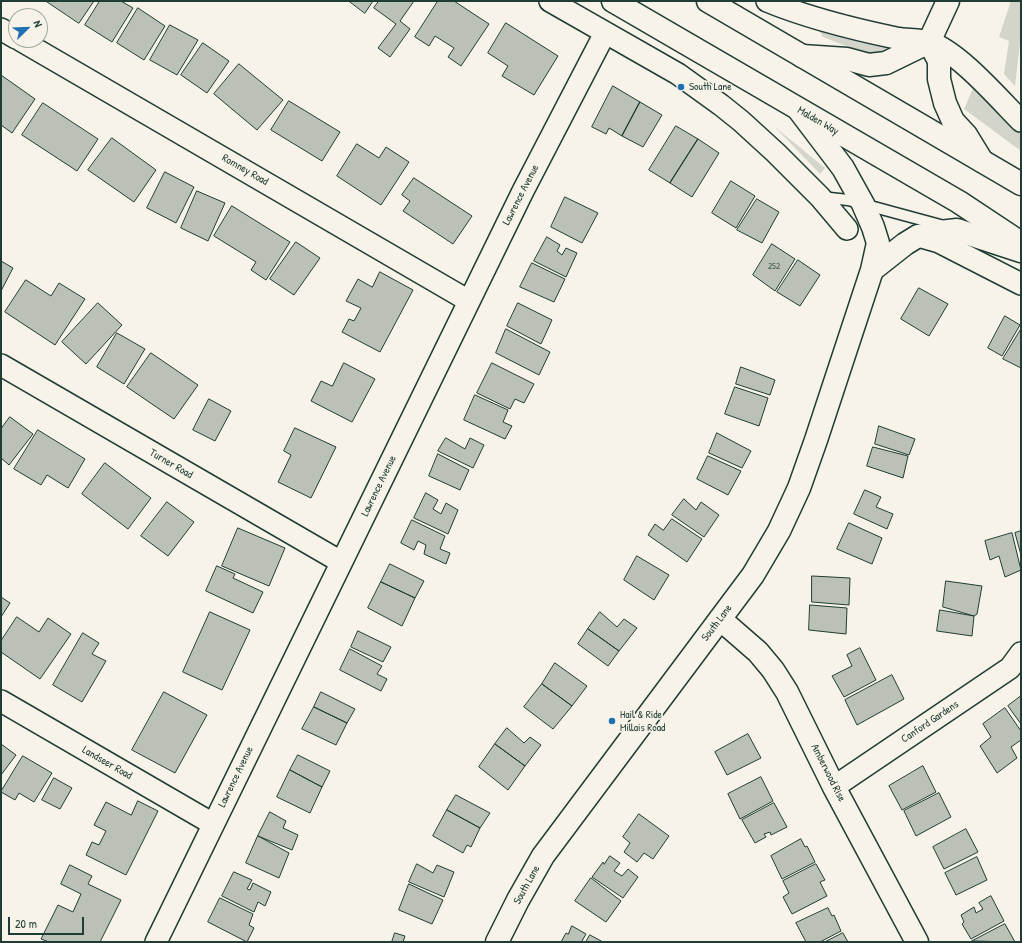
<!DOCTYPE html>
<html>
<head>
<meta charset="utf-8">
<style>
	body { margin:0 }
	#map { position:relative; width:1022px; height:943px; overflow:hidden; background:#f7f3e8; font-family:"Patrick Hand",sans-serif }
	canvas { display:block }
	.frame { position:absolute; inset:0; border:2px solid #1f3d34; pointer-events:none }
	.north { position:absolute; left:8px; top:8px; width:40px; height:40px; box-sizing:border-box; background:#f7f3e8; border:1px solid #a1aaa0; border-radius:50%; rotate:67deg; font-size:11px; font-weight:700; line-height:16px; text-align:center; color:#1f3d34 }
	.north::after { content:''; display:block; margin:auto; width:14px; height:18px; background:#1f6fb2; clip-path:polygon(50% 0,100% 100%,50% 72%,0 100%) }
	.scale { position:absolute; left:8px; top:917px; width:76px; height:18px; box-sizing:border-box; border:2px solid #1f3d34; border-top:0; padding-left:5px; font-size:12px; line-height:14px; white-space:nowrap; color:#1f3d34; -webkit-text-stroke:3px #f7f3e8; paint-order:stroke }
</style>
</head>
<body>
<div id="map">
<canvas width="1022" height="943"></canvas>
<div class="frame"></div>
<div class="north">N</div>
<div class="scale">20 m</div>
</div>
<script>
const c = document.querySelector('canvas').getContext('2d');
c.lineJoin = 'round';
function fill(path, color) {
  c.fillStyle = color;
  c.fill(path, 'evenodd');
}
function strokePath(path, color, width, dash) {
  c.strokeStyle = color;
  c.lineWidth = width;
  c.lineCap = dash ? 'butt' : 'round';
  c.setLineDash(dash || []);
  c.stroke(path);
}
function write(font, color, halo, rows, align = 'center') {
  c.font = font + ' "Patrick Hand",sans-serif';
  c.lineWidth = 3.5;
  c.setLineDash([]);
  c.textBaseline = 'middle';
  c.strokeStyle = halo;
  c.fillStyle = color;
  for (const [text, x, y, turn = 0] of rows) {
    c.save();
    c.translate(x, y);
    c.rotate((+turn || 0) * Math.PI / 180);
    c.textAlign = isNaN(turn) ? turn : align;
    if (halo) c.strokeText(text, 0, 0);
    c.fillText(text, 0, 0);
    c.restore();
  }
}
fill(new Path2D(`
	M1011,1h10v34l-6,51 -11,-12 5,-33 -10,-4z
	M818,28l66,17 3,4 -4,5 -14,1 -46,-18z
	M974,86l47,45v20l-57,-42z
	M775,127l50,41 -5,6z`), '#d3d5ca');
const building = new Path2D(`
	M46,1h48l-15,22z
	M100,1h21l12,7 -21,34 -27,-17z
	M349,1h24l-8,12z
	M379,1h35l-14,20 10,8 -20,28 -12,-9 18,-24 -22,-16z
	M438,1h16l35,23 -28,42 -13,-9 6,-9 -19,-12 -6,10 -14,-9z
	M138,8l27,18 -21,34 -27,-17z
	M506,23l52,33 -24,39 -32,-19 6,-10 -20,-13z
	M170,25l28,15 -21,35 -27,-15z
	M203,43l26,18 -22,32 -26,-18z
	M239,64l44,36 -26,30 -43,-36z
	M1,75l34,24 -23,34 -11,-8z
	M613,86l27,16 -18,34 -13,-8 -3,6 -14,-7z
	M289,101l51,31 -18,29 -51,-31z
	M640,102l22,13 -19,32 -21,-11z
	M43,103l55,36 -21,32 -55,-36z
	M676,126l22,13 -28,44 -21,-13z
	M112,138l44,32 -22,32 -46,-32z
	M698,139l21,14 -27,44 -22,-14z
	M357,144l22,14 7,-11 23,15 -28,43 -44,-29z
	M165,172l29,15 -18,36 -29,-15z
	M414,178l58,38 -19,28 -50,-33 7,-10 -8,-6z
	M731,181l24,15 -19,32 -24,-15z
	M197,191l28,12 -17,38 -27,-13z
	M565,197l33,16 -16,30 -31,-16z
	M757,199l22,13 -17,31 -25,-13z
	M232,206l58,36 -24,38 -15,-10 5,-8 -42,-26z
	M547,237l13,8 -3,6 5,4 4,-7 11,5 -11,24 -32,-16z
	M296,242l24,16 -26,37 -24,-16z
	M772,244l23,15 -20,32 -22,-16z
	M798,260l22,15 -20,31 -23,-14z
	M1,261l12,7 -12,23z
	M532,263l33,16 -11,23 -34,-15z
	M380,272l33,18 -33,62 -38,-20 7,-13 5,2 7,-13 -15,-7 12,-22 14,8z
	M26,280l25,16 8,-13 26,16 -30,46 -50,-33z
	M919,288l29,16 -19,32 -28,-17z
	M98,303l24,22 -36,39 -24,-22z
	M518,303l34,17 -11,24 -34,-18z
	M1005,316l15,9 -18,31 -14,-8z
	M506,329l44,23 -11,23 -43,-22z
	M1021,329v39l-18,-9z
	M117,333l28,16 -21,35 -27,-17z
	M151,353l47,32 -24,34 -47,-32z
	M344,363l31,16 -23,43 -41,-21 10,-20 11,5z
	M492,363l42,21 -10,19 -9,-4 -5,10 -33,-16z
	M741,367l34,13 -5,15 -34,-11z
	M735,387l33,11 -9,28 -34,-12z
	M475,395l33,15 -5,12 9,4 -7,13 -41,-19z
	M209,399l22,12 -16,30 -22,-11z
	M10,417l23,17 -24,31 -8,-7v-29z
	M879,426l36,13 -6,16 -34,-11z
	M295,428l41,19 -25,51 -33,-16 13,-27 -7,-4z
	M38,430l47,29 -17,29 -21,-13 -6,10 -27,-16z
	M717,433l34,18 -9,17 -33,-15z
	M446,438l19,11 5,-11 14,7 -11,23 -35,-17z
	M873,447l35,9 -5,22 -36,-12z
	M438,454l31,16 -9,20 -31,-14z
	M708,456l33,15 -13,24 -31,-16z
	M105,463l46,35 -23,31 -46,-35z
	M865,490l16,7 -5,10 17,7 -6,15 -33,-15z
	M426,493l12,7 -5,9 8,5 5,-11 12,7 -10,24 -34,-16z
	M684,499l12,11 5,-8 18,13 -15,22 -32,-22z
	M167,502l27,20 -26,34 -27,-20z
	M672,519l30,20 -15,23 -39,-27 7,-11 8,6z
	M412,520l33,16 -5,13 10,4 -4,11 -22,-10 2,-9 -8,-4 -4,9 -13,-7z
	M849,523l33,15 -10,26 -35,-15z
	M238,528l47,20 -16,38 -47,-20z
	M1021,531v24l-6,-22z
	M1012,533l9,37 -16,7 -6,-21 -9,4 -5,-19z
	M637,556l32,19 -15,25 -30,-20z
	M390,564l34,17 -9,17 -34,-16z
	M217,566l18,8 -2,4 30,14 -10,21 -47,-22z
	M812,576l38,2 -1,27 -37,-3z
	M946,581l36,5 -5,28 -3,2 -31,-9z
	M381,582l34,16 -13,28 -34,-18z
	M1,597l9,6 -9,14z
	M810,605l37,3 -1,26 -37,-4z
	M940,610l34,6 -2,20 -35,-5z
	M210,612l40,18 -28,60 -39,-18z
	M600,612l17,15 7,-8 13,9 -18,23 -31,-22z
	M17,617l22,15 9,-14 23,16 -31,45 -39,-27v-11z
	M588,629l31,22 -11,15 -30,-22z
	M358,631l33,16 -8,15 -32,-15z
	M83,633l16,10 -7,11 14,7 -24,41 -29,-17z
	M860,648l16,32 -32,17 -12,-21 20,-10 -5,-11z
	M350,649l32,17 -5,8 10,5 -6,12 -41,-21z
	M555,663l32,23 -15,20 -30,-22z
	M892,675l12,24 -47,26 -12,-25z
	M542,684l30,22 -19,23 -29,-22z
	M164,692l43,23 -32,58 -43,-23z
	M321,692l34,17 -8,14 -33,-16z
	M1021,696v28l-13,-18z
	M314,707l33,16 -11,22 -34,-16z
	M1005,708l16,23v9l-10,7 6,11 -20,15 -17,-27 11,-9 -8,-13z
	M507,728l17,15 6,-6 11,8 -16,21 -30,-22z
	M748,734l13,24 -34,17 -12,-23z
	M1,744l15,11 -15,20z
	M495,744l30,22 -17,24 -29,-23z
	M298,755l32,16 -8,16 -32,-17z
	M23,756l29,17 -18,29 -15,-9 -4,7 -14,-8z
	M923,766l13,26 -34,18 -13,-24z
	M290,770l32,17 -12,26 -33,-16z
	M761,777l12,24 -33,18 -12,-25z
	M54,778l18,10 -12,21 -18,-9z
	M939,793l12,24 -35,19 -12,-25z
	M456,795l34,18 -10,15 -33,-18z
	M138,801l20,10 -32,64 -40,-20 6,-13 7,3 7,-14 -12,-6 12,-23 25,13z
	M774,803l13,24 -16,8 -1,-3 -6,2 2,3 -11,6 -13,-23z
	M447,810l33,18 -9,19 -4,-2 -4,8 -30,-17z
	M270,812l16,9 -3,7 15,7 -6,15 -34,-14z
	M639,814l30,22 -16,23 -9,-6 -7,9 -13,-10 6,-9 -7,-6z
	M966,829l12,23 -34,17 -11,-22z
	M258,836l31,17 -10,25 -33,-15z
	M801,839l4,8 2,-1 8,16 -33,17 -11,-23z
	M610,856l10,7 -6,8 8,5 6,-7 10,8 -15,21 -31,-21 11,-15 1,2z
	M977,857l10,23 -31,15 -11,-22z
	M417,864l16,9 4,-8 17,7 -10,25 -35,-15z
	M816,864l9,16 -5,2 7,14 -35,18 -9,-17 6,-4 -6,-12z
	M70,865l22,11 -4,8 33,16 -21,42h-51l-8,-3 17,-34 15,7 8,-18 -20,-10z
	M234,872l18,8 -5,9 3,1 3,-7 18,9 -6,14 -7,-4 -4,10 -32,-16z
	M591,878l30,23 -15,21 -31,-21z
	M409,884l34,16 -11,24 -33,-14z
	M991,896l13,25 -33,18 -9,-15 2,-2 -3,-7 13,-8 2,6 7,-4 -4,-6z
	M220,898l33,16 -4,11 5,3 -7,14 -39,-20z
	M828,908l4,8 2,-1 7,16 -21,11h-14l-10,-19z
	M1005,924l10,18 -43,-1z
	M572,926l14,8 -4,7 3,1h-24l5,-9 2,1z
	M395,933l10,3 -2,6h-11z
	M843,933l5,9h-23z
	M590,935l13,7h-17z`);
fill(building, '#bbc1b6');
strokePath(building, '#1f3d34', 1);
const lane = new Path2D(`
	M821,197l27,3 96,26`);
const street = new Path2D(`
	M550,1l128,73 43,31 20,16 35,32 44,44 27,32
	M767,1c41,17 86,28 129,37 11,2 23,1 33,4 29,9 70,57 92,79
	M1,29l15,9
	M20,40l449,261
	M918,236l21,6 82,42
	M1,365l340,197
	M1,701l212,123
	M834,787l176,-119 11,-15
	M156,942l367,-751 82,-158`);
const secondary = new Path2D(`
	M929,42l10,19v18l6,24 8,18 13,14 16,26
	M929,42l19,-41
	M802,56l45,3 22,6 17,-2 43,-21
	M872,270l33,-26 13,-8 22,-4 17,-2 64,21
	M720,619l38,33 15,18 14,22 47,95 83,155
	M497,942l21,-42 25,-44 210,-281 26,-44 20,-43 17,-48 56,-170 6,-27 -5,-16 -10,-23 -20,-36 -44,-58`);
const highway = new Path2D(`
	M613,1l346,201 62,41
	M708,1l313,183`);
strokePath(lane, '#1f3d34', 13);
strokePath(street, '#1f3d34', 24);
strokePath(secondary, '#1f3d34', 25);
strokePath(highway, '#1f3d34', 25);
strokePath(lane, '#f7f3e8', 10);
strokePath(street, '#f7f3e8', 21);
strokePath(secondary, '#f7f3e8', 22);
strokePath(highway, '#f7f3e8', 22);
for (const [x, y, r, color] of [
	[681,87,4,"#1f6fb2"],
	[612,721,4,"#1f6fb2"]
]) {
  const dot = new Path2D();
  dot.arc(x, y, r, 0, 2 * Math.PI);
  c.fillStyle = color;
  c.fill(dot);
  strokePath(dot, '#f7f3e8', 1.5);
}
write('9px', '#465e54', null, [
	["252",774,267]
]);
write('11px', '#1f3d34', '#f7f3e8', [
	["South Lane",689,87],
	["Hail & Ride",620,715],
	["Millais Road",620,728]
], 'left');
write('11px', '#1f3d34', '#f7f3e8', [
	["Malden Way",818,121,30],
	["Romney Road",245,170,30],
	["Lawrence Avenue",521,195,-63],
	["Turner Road",171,464,30],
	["Lawrence Avenue",379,486,-64],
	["South Lane",717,623,-53],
	["Canford Gardens",930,722,-34],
	["Landseer Road",107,763,30],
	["Amberwood Rise",828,773,63],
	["Lawrence Avenue",236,777,-64],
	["South Lane",527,885,-61]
]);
</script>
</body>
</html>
